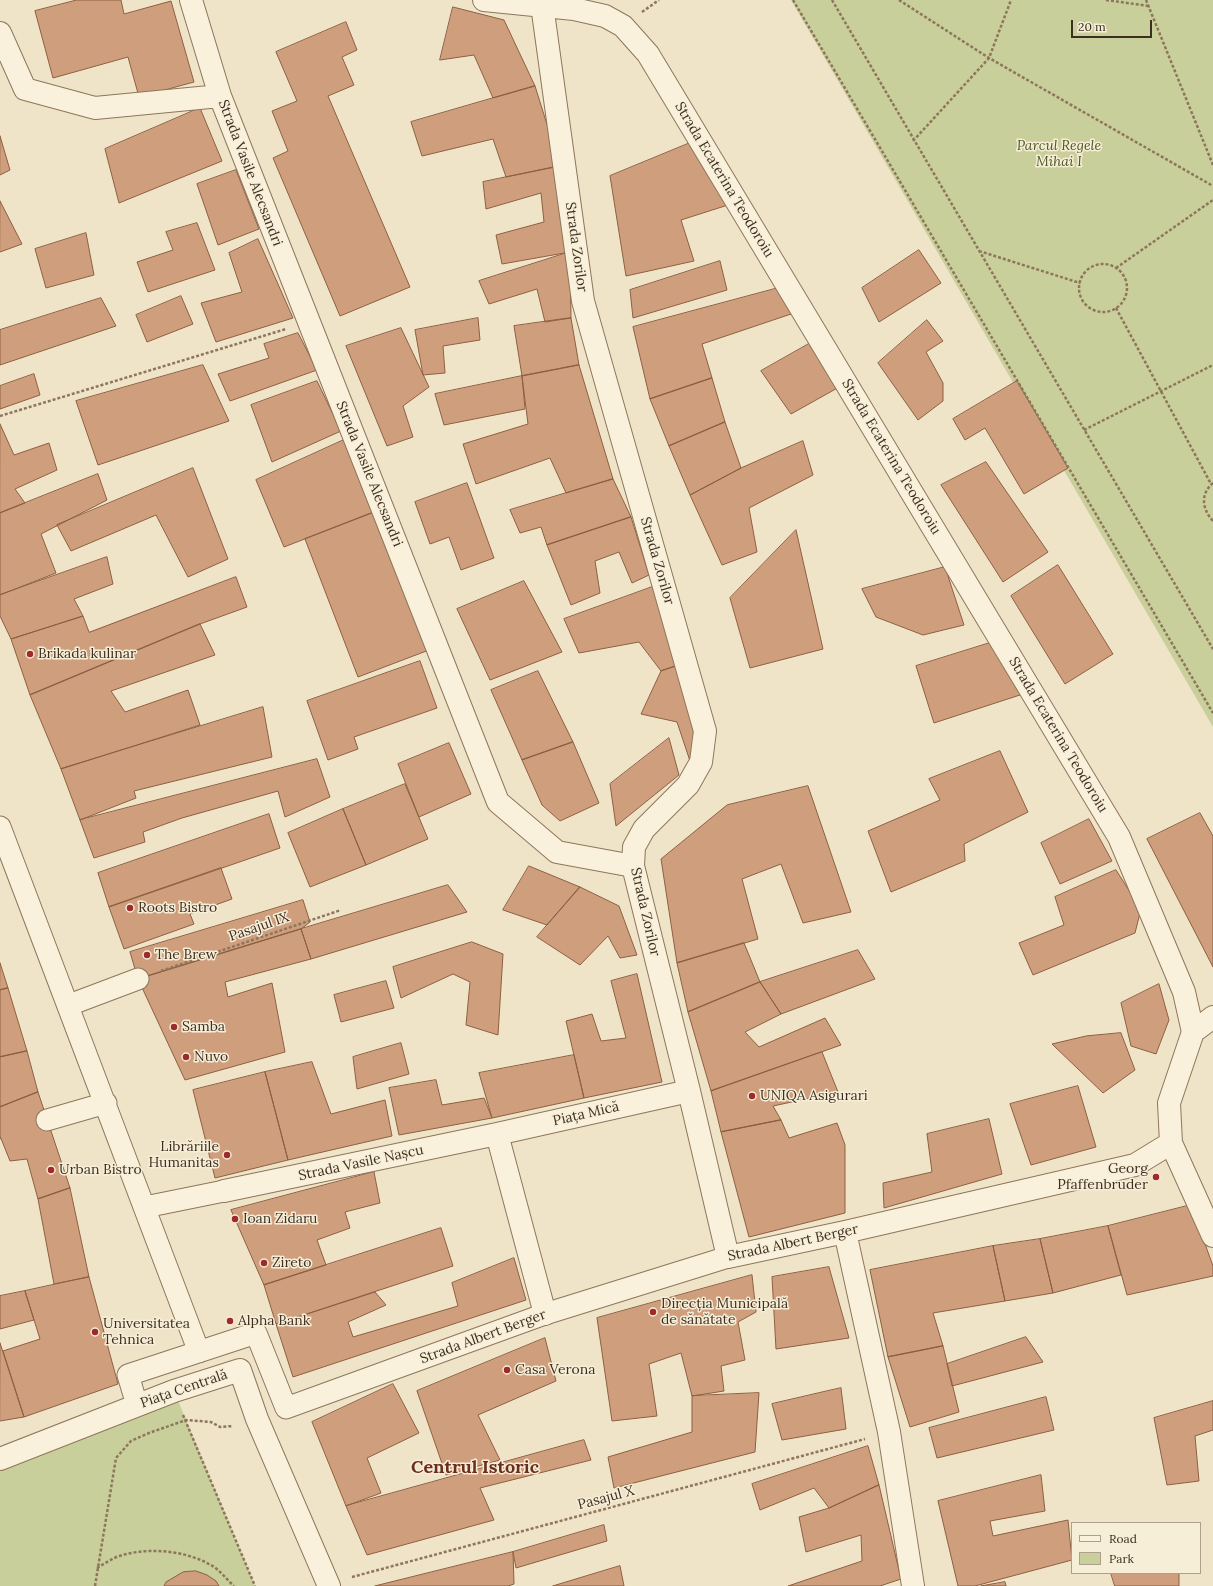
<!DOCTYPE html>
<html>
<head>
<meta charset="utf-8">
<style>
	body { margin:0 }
	#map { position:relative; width:1213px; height:1586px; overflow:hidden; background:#f0e4c8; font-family:Lora,serif }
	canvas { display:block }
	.legend { position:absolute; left:1071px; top:1522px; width:130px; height:52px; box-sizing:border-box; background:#f7eed8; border:1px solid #ada18e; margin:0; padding:5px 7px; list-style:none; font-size:12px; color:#3d2e20 }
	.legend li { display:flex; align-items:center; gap:8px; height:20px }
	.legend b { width:20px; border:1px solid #ada18e }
	.scale { position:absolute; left:1071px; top:20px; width:81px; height:18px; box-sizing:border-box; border:2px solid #3d2e20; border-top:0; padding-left:5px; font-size:12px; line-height:14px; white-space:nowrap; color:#3d2e20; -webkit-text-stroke:3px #f7eed8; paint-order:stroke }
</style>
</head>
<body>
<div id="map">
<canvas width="1213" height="1586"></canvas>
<ul class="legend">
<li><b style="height:5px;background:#faf1dc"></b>Road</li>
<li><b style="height:11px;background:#c9cf9b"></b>Park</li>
</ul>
<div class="scale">20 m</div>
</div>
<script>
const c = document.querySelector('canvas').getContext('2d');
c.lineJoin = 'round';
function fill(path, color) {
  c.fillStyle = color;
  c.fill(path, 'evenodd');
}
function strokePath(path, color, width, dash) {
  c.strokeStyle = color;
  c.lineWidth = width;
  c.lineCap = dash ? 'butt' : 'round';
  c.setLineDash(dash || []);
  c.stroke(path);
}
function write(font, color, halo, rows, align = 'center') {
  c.font = font + ' Lora,serif';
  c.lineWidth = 3;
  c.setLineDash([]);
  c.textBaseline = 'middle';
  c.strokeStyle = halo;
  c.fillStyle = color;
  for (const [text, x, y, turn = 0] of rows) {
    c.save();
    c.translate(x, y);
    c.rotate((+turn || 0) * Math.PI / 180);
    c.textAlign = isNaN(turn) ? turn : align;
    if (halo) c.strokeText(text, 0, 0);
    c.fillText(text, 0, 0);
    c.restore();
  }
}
fill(new Path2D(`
	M791,0h422v727z
	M174,1391l81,195h-255v-127z`), '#c9cf9b');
const building = new Path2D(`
	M77,0h44l3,14 47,-13 23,81 -55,15 -11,-40 -75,21 -18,-67z
	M453,7l51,13 31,66 -42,12 -19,-43 -34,5z
	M346,22l11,28 -15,7 12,28 -26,11 82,191 -70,29 -67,-158 15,-7 -16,-40 25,-10 -21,-49z
	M535,86l25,80 -54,11 -13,-38 -71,17 -11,-34z
	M200,108l22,53 -103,42 -14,-54z
	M0,136l10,34 -10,5z
	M690,143l41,61 -50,16 13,41 -68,15 -16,-100z
	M560,166l10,86 -68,12 -6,-29 48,-13 -3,-29 -55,16 -3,-27z
	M236,170l23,59 -41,16 -21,-61z
	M0,201l22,43 -22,8z
	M197,223l18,47 -67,22 -11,-30 36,-12 -7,-18z
	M86,233l8,42 -48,13 -11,-39z
	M258,239l35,79 -77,24 -15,-39 41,-11 -13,-39z
	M919,250l22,33 -62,39 -17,-34z
	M570,252l1,66 -26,4 -8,-33 -48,15 -10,-23z
	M720,261l7,29 -94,28 -3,-28z
	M782,287l15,25 -95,32 10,34 -62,21 -17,-72z
	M181,296l12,28 -46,18 -11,-27z
	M101,298l15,28 -116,39v-35z
	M478,318l2,22 -37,6 2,27 -22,2 -8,-45z
	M571,318l8,47 -57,11 -8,-50z
	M927,320l16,21 -17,11 17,31v18l-25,19 -40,-57z
	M401,328l28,59 -26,19 10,31 -26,9 -41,-100z
	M298,333l19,37 -87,31 -12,-27 51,-16 -5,-14z
	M814,341l27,45 -50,28 -30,-43z
	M203,365l26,56 -131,44 -22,-64z
	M579,365l34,114 -47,14 -16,-35 -74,26 -13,-40 65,-20 -6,-48z
	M34,374l6,21 -40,14v-23z
	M522,376l3,33 -81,16 -9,-31z
	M712,378l13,44 -56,24 -19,-47z
	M317,381l24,50 -69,31 -21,-57z
	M1017,381l51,87 -44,26 -39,-66 -20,12 -12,-21z
	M725,422l16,46 -51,27 -21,-49z
	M0,424l14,31 35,-12 8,27 -42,19 10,14 -25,10z
	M346,439l31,72 -93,36 -28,-67z
	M803,441l10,34 -64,33 8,44 -35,13 -32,-70 51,-27z
	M986,462l62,90 -45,30 -62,-97z
	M193,468l35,91 -40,18 -32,-62 -85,36 -14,-26z
	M98,474l9,26 -66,34 15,39 -56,22v-82z
	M613,479l18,38 -84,28 -6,-18 -21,6 -10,-23z
	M467,483l27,75 -33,12 -12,-33 -19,7 -15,-42z
	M377,511l52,139 -71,27 -53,-138z
	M631,517l18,58 -17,8 -13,-31 -24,9 5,32 -29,12 -24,-60z
	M796,530l27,119 -73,19 -20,-70z
	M107,557l6,27 -39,15 9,17 -72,23 -11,-23v-21z
	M1058,565l55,89 -48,30 -54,-88z
	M945,567l19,58 -41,10 -47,-18 -14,-28z
	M236,577l11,30 -47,17 -170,71 -19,-56 72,-23 6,16z
	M524,581l38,71 -72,28 -33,-71z
	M655,586l27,78 -21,7 -22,-29 -60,11 -15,-34z
	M200,624l15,31 -104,36 14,21 63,-22 12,35 -139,44 -31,-74z
	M993,642l30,52 -89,29 -18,-57z
	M420,661l17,47 -83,29 4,12 -30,11 -21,-59z
	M682,664l15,60 -7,37 -13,-39 -36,-8 20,-43z
	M538,671l35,71 -51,18 -31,-70z
	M263,707l9,50 -138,34 2,7 -56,22 -19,-51z
	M669,738l10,37 -63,51 -6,-42z
	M573,742l26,61 -39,18 -18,-16 -20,-45z
	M449,743l22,51 -52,23 -21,-53z
	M1000,751l28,61 -64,32 1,17 -74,31 -23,-61 72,-31 -11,-21z
	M317,759l13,38 -45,20 -7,-26 -96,27 -39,14 2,10 -51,16 -14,-38z
	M405,784l23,55 -62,26 -23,-56z
	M808,786l43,126 -48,11 -22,-59 -39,15 16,60 -81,24 -16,-104 66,-54z
	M343,809l23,56 -56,22 -22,-54z
	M1200,813l13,23v131l-66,-128z
	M269,814l11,34 -171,59 -11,-34z
	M1089,819l23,42 -52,23 -19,-41z
	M529,866l51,21 -33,38 -44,-15z
	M221,868l11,31 -42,15 4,10 -70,25 -15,-42z
	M1116,870l25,39 -6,24 -102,42 -14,-32 45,-18 -9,-28z
	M448,885l19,27 -156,47 -10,-30z
	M580,887l39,19 18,49 -17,3 -12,-22 -28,29 -43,-28z
	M303,900l7,22 -9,7 -163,50 -8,-27z
	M301,929l10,30 -86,23 3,15 44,-14 13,69 -100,28 -47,-101z
	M472,942l31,12 -5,81 -32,-10 4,-43 -17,-8 -52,24 -8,-31z
	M744,943l16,39 -72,30 -11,-49z
	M858,950l17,29 -94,35 -21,-32z
	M0,963l8,25 -8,2z
	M637,974l25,108 -78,16 -18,-77 26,-7 9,27 25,-3 -15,-57z
	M386,981l8,27 -53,14 -7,-27z
	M760,982l21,32 -36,18 14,15 66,-29 16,27 -130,46 -23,-79z
	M1159,984l10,36 -13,34 -25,-8 -10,-43z
	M8,988l19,63 -27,6v-67z
	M1121,1033l14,37 -32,23 -51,-49 34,-8z
	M401,1043l8,31 -52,15 -4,-32z
	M27,1051l11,41 -38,15v-50z
	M822,1052l16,40 -65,14 8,14 -60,12 -10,-41z
	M574,1055l10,43 -92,20 -13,-45z
	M312,1062l19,52 54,-14 7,36 -104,24 -23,-88z
	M265,1072l23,88 -73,18 -22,-88z
	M436,1080l6,25 42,-7 8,20 -93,17 -10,-47z
	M1078,1086l18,61 -65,18 -21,-61z
	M38,1092l32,96 -32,11 -11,-40 -17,2 -10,-25v-29z
	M989,1119l13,55 -118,34 -1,-25 49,-11 -5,-38z
	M781,1120l8,18 48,-15 8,22v68l-96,24 -28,-105z
	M374,1172l6,31 -35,9 5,16 -33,12 9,25 -62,20 -33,-75z
	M70,1188l19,89 -35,7 -16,-85z
	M1191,1205l22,61v10l-86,19 -19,-69z
	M1108,1226l13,49 -68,18 -13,-54z
	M441,1228l12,38 -177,58 -12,-39z
	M1040,1239l13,54 -48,8 -12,-55z
	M993,1246l12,55 -72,12 10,33 -55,11 -18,-87z
	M514,1258l12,42 -233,77 -17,-53 99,-32 11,13 -38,17 5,15 105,-31 -6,-23z
	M829,1267l20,71 -73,11 -4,-72z
	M752,1275l4,37 -18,10 7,38 -24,6 3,25 -32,5 -11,-43 -32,11 8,52 -45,5 -15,-103z
	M89,1277l29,107 -94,33 -21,-66 37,-12 -15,-48z
	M25,1291l9,29 -34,9v-33z
	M1026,1337l17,25 -91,24 -5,-22z
	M545,1338l11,43 -78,34 22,45 -54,15 -29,-84z
	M0,1343l24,74 -24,4z
	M943,1346l16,66 -49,15 -22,-70z
	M393,1384l26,49 -52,25 14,35 -35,13 -34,-84z
	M841,1388l5,41 -64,11 -10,-36z
	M759,1393l-4,59 -141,36 -6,-31 84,-25v-36z
	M1046,1397l8,33 -117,28 -8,-30z
	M1213,1401v29l-18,6 4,45 -32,4 -13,-67z
	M584,1440l7,20 -111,28 14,32 -127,35 -21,-49z
	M868,1446l11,39 -50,23 -15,-20 -54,22 -8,-26z
	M1041,1475l4,36 -55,10 3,15 75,-16 4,40 -97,26h-17l-20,-85z
	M879,1485l22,94 -21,7h-92l74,-25 -1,-26 -55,17 -7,-35 30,-9z
	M604,1525l3,16 -91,27 -3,-16z
	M513,1552l1,32 -6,2h-133z
	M620,1566l4,20h-71z
	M196,1571l11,4 9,6 3,5h-55l2,-4 17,-10z
	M1111,1573h68v13h-64z
	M1005,1582l1,4h-25z`);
fill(building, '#cf9f7d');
strokePath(building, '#8d5f41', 1);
const pedestrian = new Path2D(`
	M0,827l199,525
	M69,1005l69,-26
	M47,1120l59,-17
	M145,1207l79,-16
	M137,1405l-9,-30 128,-42 30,75 259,-94 183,-57`);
const minor = new Path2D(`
	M191,0l29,96 278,706 59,50 76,14
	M484,0l90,9 31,7 18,10 25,28 471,783 65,155 9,40
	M542,5l41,296 122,430 -4,31 -13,23 -44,44 -10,18 -1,19 56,225 39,166 117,-25 290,-67 36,-22
	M0,33l25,56 70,19 125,-12
	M1213,1017l-20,15 -24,71 2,40 42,93
	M497,1134l48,180
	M224,1191l273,-57 192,-43
	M845,1232l44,200 24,154`);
const tertiary = new Path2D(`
	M0,1459l174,-68 66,-21 17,49 72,167`);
strokePath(pedestrian, '#8d765c', 23);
strokePath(minor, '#8d765c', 24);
strokePath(tertiary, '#8d765c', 24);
strokePath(new Path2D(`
	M793,0l420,713
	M832,0l381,649
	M899,0l90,58 224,128
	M1106,0l43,6
	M1146,0l67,165
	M642,12l17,-12
	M913,141l76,-83 22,-58
	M979,251l101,32
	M1079 288a24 24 0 1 1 48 0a24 24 0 1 1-48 0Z
	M1116,268l97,-68
	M1116,308l95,176
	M0,416l286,-87
	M1084,430l129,-65
	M1213,483c-13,11 -11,26 0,38
	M161,971l180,-61
	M0,1138h1
	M183,1415l72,171
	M97,1568c7,-4 14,-9 22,-12 29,-9 65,-6 92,9 9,5 16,15 23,21
	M352,1577l513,-138
	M95,1586l21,-128 15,-17 18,-8 37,-13 25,2 9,5 13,-1`), '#8d765c', 2.5, [3, 2]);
strokePath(pedestrian, '#faf1dc', 21);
strokePath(minor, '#faf1dc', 22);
strokePath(tertiary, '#faf1dc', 22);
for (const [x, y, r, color] of [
	[30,654,4,"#9e2a2b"],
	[130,908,4,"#9e2a2b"],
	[147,955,4,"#9e2a2b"],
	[174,1027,4,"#9e2a2b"],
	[186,1057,4,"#9e2a2b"],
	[752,1096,4,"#9e2a2b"],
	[227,1155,4,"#9e2a2b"],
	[51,1170,4,"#9e2a2b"],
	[1156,1177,4,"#9e2a2b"],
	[235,1219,4,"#9e2a2b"],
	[264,1263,4,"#9e2a2b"],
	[653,1312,4,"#9e2a2b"],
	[230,1321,4,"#9e2a2b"],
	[95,1332,4,"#9e2a2b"],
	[507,1370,4,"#9e2a2b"]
]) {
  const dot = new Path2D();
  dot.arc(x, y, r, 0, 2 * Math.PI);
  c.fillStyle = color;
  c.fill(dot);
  strokePath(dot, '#f7eed8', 1.5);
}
write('italic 14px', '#4d5a26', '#f7eed8', [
	["Parcul Regele",1059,146],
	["Mihai I",1059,162]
]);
write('14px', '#3d2e20', '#f7eed8', [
	["Strada Vasile Alecsandri",250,173,69],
	["Strada Ecaterina Teodoroiu",724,180,59],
	["Strada Zorilor",576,247,82],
	["Strada Ecaterina Teodoroiu",891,457,59],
	["Strada Vasile Alecsandri",369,474,68],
	["Strada Zorilor",657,561,74],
	["Strada Ecaterina Teodoroiu",1058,735,59],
	["Strada Zorilor",645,912,77],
	["Pasajul IX",259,927,-19],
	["Piața Mică",586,1114,-13],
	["Strada Vasile Nașcu",361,1163,-12],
	["Strada Albert Berger",793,1243,-12],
	["Strada Albert Berger",483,1337,-20],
	["Piața Centrală",184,1389,-19],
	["Pasajul X",606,1498,-15]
]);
write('14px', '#3d2e20', '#f7eed8', [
	["Brikada kulinar",38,654],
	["Roots Bistro",138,908],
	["The Brew",155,955],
	["Samba",182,1027],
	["Nuvo",194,1057],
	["UNIQA Asigurari",760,1096],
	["Librăriile",219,1147,"right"],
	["Humanitas",219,1163,"right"],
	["Georg",1148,1169,"right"],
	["Pfaffenbruder",1148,1185,"right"],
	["Urban Bistro",59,1170],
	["Ioan Zidaru",243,1219],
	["Zireto",272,1263],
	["Direcția Municipală",661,1304],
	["de sănătate",661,1320],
	["Alpha Bank",238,1321],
	["Universitatea",103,1324],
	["Tehnica",103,1340],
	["Casa Verona",515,1370]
], 'left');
write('bold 18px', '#6b2e1e', '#f7eed8', [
	["Centrul Istoric",475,1468]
]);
</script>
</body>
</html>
